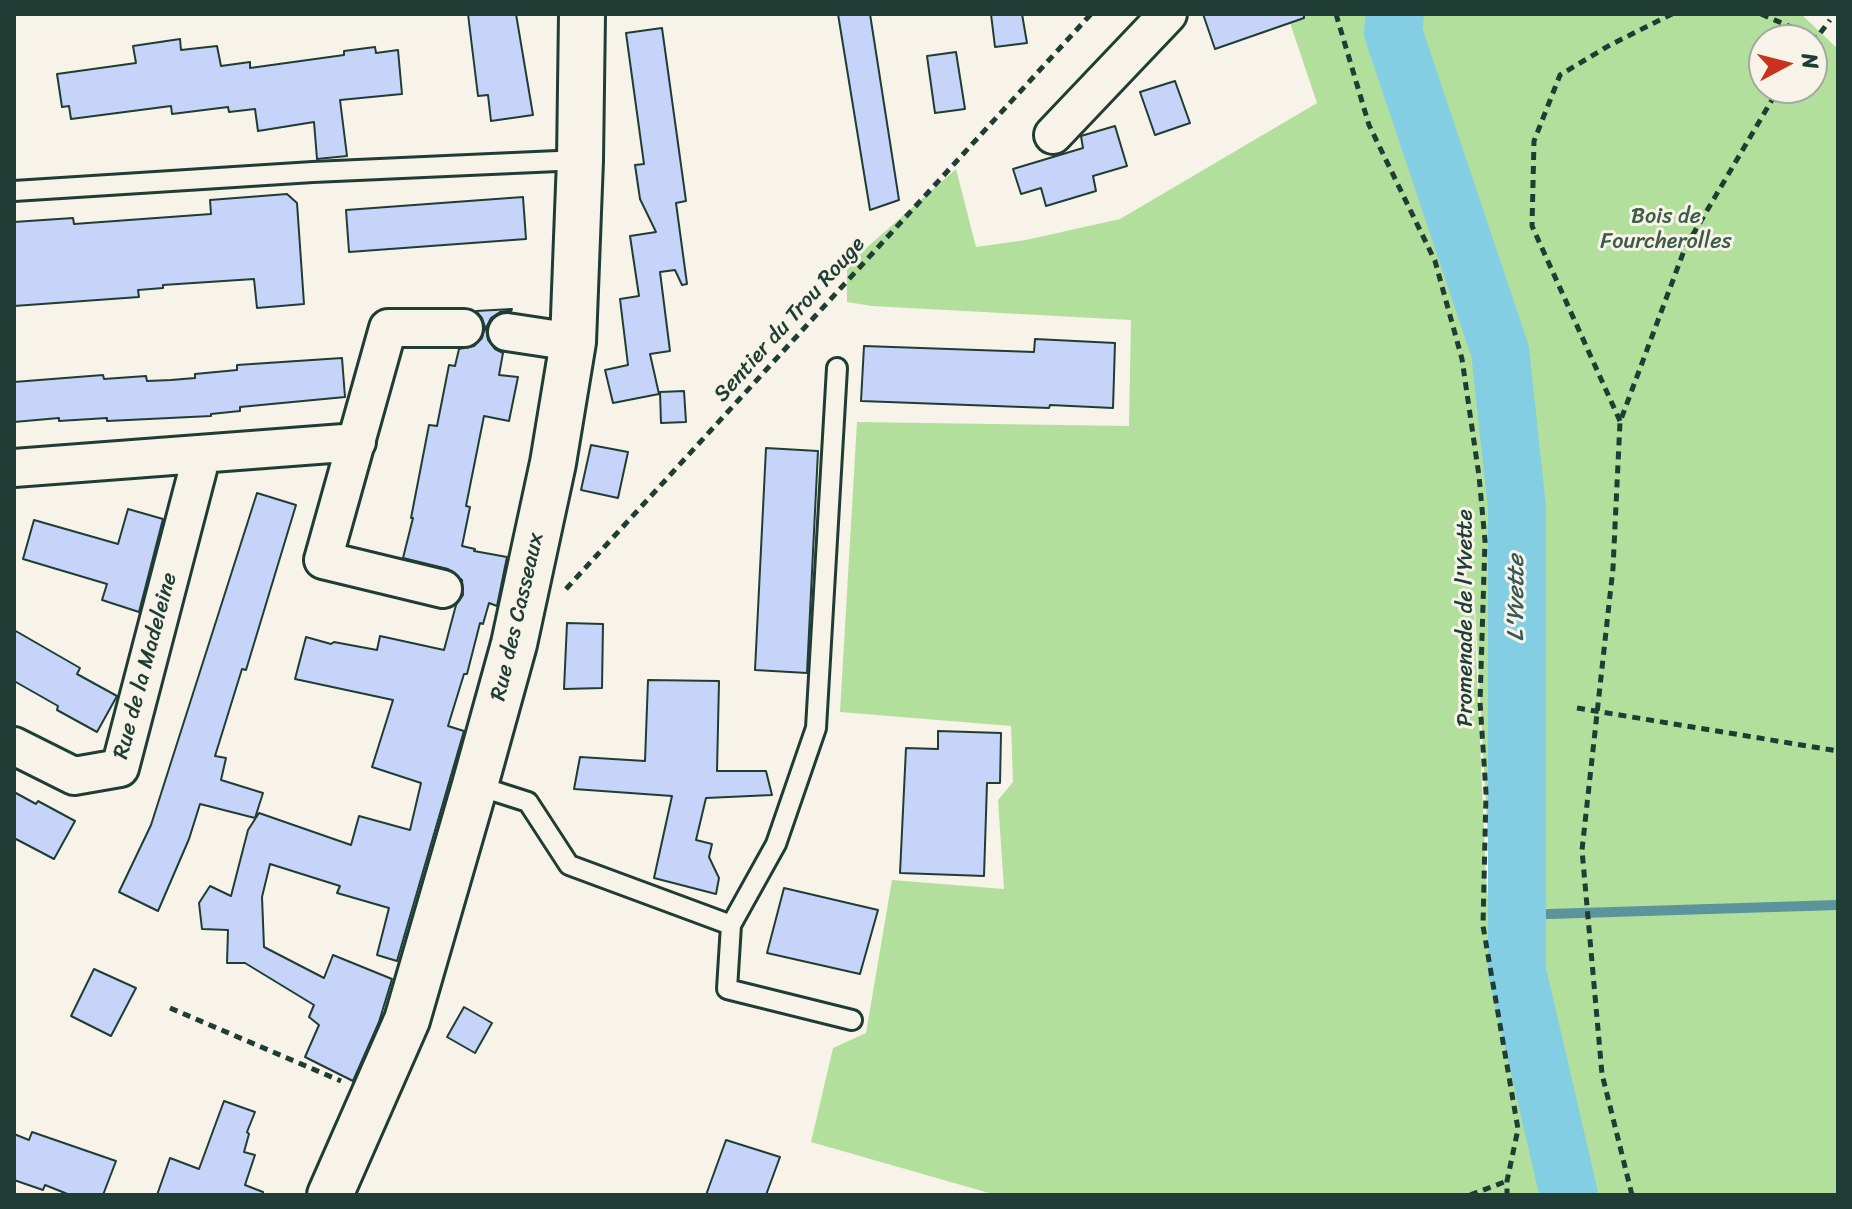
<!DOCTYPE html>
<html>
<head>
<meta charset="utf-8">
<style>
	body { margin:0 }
	#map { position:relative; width:1852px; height:1209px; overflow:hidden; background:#f7f3e8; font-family:Sriracha,sans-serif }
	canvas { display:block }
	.frame { position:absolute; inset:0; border:16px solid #1f3d34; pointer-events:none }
	.north { position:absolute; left:1748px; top:24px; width:80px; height:80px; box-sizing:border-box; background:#f7f3e8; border:2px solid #a1aaa0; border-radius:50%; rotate:83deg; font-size:22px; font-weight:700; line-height:32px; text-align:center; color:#1f3d34 }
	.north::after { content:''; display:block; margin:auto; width:28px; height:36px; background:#c8321e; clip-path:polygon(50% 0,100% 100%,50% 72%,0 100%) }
</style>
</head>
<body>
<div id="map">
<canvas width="1852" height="1209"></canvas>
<div class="frame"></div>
<div class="north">N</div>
</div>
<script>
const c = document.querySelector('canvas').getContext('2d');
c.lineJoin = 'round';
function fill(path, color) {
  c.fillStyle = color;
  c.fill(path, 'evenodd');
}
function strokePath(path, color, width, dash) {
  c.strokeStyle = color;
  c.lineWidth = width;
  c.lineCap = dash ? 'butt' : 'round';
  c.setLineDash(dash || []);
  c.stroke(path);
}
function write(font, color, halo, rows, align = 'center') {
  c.font = font + ' Sriracha,sans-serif';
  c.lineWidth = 6;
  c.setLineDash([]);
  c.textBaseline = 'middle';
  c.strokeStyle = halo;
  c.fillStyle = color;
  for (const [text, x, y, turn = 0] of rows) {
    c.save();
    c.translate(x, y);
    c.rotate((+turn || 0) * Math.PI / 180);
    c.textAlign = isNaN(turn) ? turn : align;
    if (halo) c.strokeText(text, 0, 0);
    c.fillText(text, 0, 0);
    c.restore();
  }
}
fill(new Path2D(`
	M1287,14h514l37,35v1146h-842l-185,-53 22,-94 33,-15 26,-153 112,9 -6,-89 15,-18 -2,-56 -171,-14 17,-290 272,4 2,-106 -259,-14 -25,-4v-37l109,-96 20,78 50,-7 94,-21 197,-116zM1764,40h48v48h-48zM1474,609h1l22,392 -11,-125z`), '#b3df9c');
strokePath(new Path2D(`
	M1517,915l321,-10`), '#5b949d', 10);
strokePath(new Path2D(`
	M1395,14l-2,18 107,319 17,156v464l52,224`), '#83cee3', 58);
const building = new Path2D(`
	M468,14h48l17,101 -42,6 -3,-26 -10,1z
	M838,14h32l29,186 -29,10z
	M991,14h31l5,29 -32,4z
	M1203,14h101v4l-89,31z
	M662,28l24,173 -10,2 11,81 -5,1 -7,-15 -15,2 10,79 -20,3 9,40 -46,9 -8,-33 23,-5 -8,-66 19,-3 -9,-60 26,-4 -16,-33 -5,-34 9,-1 -18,-131z
	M180,39l1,11 36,-4 4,20 29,-4v6l94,-13v-4l31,-4 1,6 22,-3 4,44 -62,6 7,56 -30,3 -3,-37 -56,9 -3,-22 -26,3 -1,-5 -56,7 -1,-8 -100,13 -2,-13 -7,1 -5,-33 79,-11 -3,-17z
	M956,52l9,57 -30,4 -8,-57z
	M1175,81l15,42 -35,12 -15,-43z
	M1115,126l12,40 -34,10 3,15 -50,15 -5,-18 -20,6 -8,-25 70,-21 -2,-12z
	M287,194l10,9 7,101 -47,4 -3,-29 -91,6v3l-25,2 1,7 -125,9v-84l59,-4 1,6 137,-10 -1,-14z
	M523,197l3,42 -177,13 -3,-42z
	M512,309l-1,2 -11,1 -9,6 -5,10 2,12 7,9 8,4 -4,22 19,2 -9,44 -25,-5 -18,90 4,1 -8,39 13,3 -1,2 33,6 -10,49 -8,-3 -6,21 -3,-1 -13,51h-3l-16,52 16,5 -67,230 -20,-6 12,-47 -52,-15 3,-7 -70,-22 -8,33 2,50 60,31 9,-23 59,24 -13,43 -26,59 -48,-24 14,-32 -10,-8 5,-12 -69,-42h-18l1,-33 -26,-1 -3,-26 11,-17 21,10 17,-66 11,-17 92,32 8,-29 51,14 11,-47 -49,-16 21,-67 -98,-21 11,-42 25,7 3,-2 43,8 3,-14 64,14 12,-45 7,-10 -1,-15 -14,-11 -45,-11 10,-40h-2l18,-93 8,1 12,-61 6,1 4,-17 15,-3 8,-8 3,-11 -3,-9 -6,-7z
	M1035,339l80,4 -2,65 -63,-3 -1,3 -188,-7 3,-55 170,6z
	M342,358l3,39 -105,10v4l-29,3v2l-104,5v-3l-48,3v-3l-45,4v-40l89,-7 1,4 42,-3 1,5 24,-1 24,-2v-4l42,-4v-5z
	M684,391l2,31 -25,1 -1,-31z
	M591,445l37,7 -10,46 -37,-8z
	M766,448l52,3 -11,222 -52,-3z
	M257,493l39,12 -50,165 -4,-1 -27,87 11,2 -5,22 42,13 -8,25 -55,-14 -11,35 -31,72 -39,-19 32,-67z
	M128,509l35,10 -24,93 -37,-12 5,-16 -84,-25 11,-39 84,24z
	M567,623l36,1 -1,64 -38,1z
	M14,630l66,38 -3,6 40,22 -20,36 -40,-22 1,-4 -44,-25z
	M648,680l71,1 -2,90h49l6,24 -66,3 -10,42 16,4 -3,13 10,21 -3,16 -62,-16 18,-82 -98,-7 6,-32 65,4z
	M938,731l63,2 -1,50h-13l-3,93 -84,-3 6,-125 32,1z
	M14,792l22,12 2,-3 37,20 -21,38 -40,-21z
	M784,888l94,22 -18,64 -93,-21z
	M94,969l42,19 -25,48 -40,-20z
	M464,1007l28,16 -17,30 -28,-16z
	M224,1101l31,11 -8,20 2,2 -5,18 11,3 -10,30 18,7v3h-106l13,-37 29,11z
	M32,1132l84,29 -13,34h-33l-25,-10 -2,5 -29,-10v-46l15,6z
	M726,1140l54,17 -14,38h-60z`);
fill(building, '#c6d4fa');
strokePath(building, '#1f3d34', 2);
const service = new Path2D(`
	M14,191l299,-19 267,-12
	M475,785l53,17 41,63 162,60 -4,64 125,31
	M731,925l45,-81 40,-116 21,-360`);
const minor = new Path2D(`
	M1053,135l115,-121
	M507,332l66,10
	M14,468l343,-26
	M443,589l-120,-29 65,-232h76
	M14,746l60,30 46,-8 82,-314`);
const tertiary = new Path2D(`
	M330,1195l77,-175 68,-235 39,-141 39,-181 20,-121 7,-182 2,-146`);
strokePath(service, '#1f3d34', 24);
strokePath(minor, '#1f3d34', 42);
strokePath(tertiary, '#1f3d34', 50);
strokePath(new Path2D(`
	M1336,14l33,111 66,136 27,98 17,117 6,65 -5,161 6,91 -3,133 35,203 -11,52v14
	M1761,14l55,24
	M1812,44l18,-24
	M1620,421l-88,-195 2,-85 26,-66 50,-30 62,-31
	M566,589l525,-575
	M1577,708l261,43
	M170,1008l171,73
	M1470,1195l37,-14
	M1632,1195l-30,-121 -20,-224 31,-282 7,-146 65,-174 94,-160`), '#1f3d34', 5, [8, 6]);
strokePath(service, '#f7f3e8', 18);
strokePath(minor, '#f7f3e8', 36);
strokePath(tertiary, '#f7f3e8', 44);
write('22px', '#3d5d49', '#f7f3e8', [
	["Bois de",1666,217],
	["Fourcherolles",1666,242]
]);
write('22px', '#1f3d34', '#f7f3e8', [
	["Sentier du Trou Rouge",790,320,-48],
	["Rue des Casseaux",518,617,-77],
	["Promenade de l'Yvette",1466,618,-90],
	["Rue de la Madeleine",146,666,-75]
]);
write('italic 24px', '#335a57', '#f7f3e8', [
	["L'Yvette",1517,598,-90]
]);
</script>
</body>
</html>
